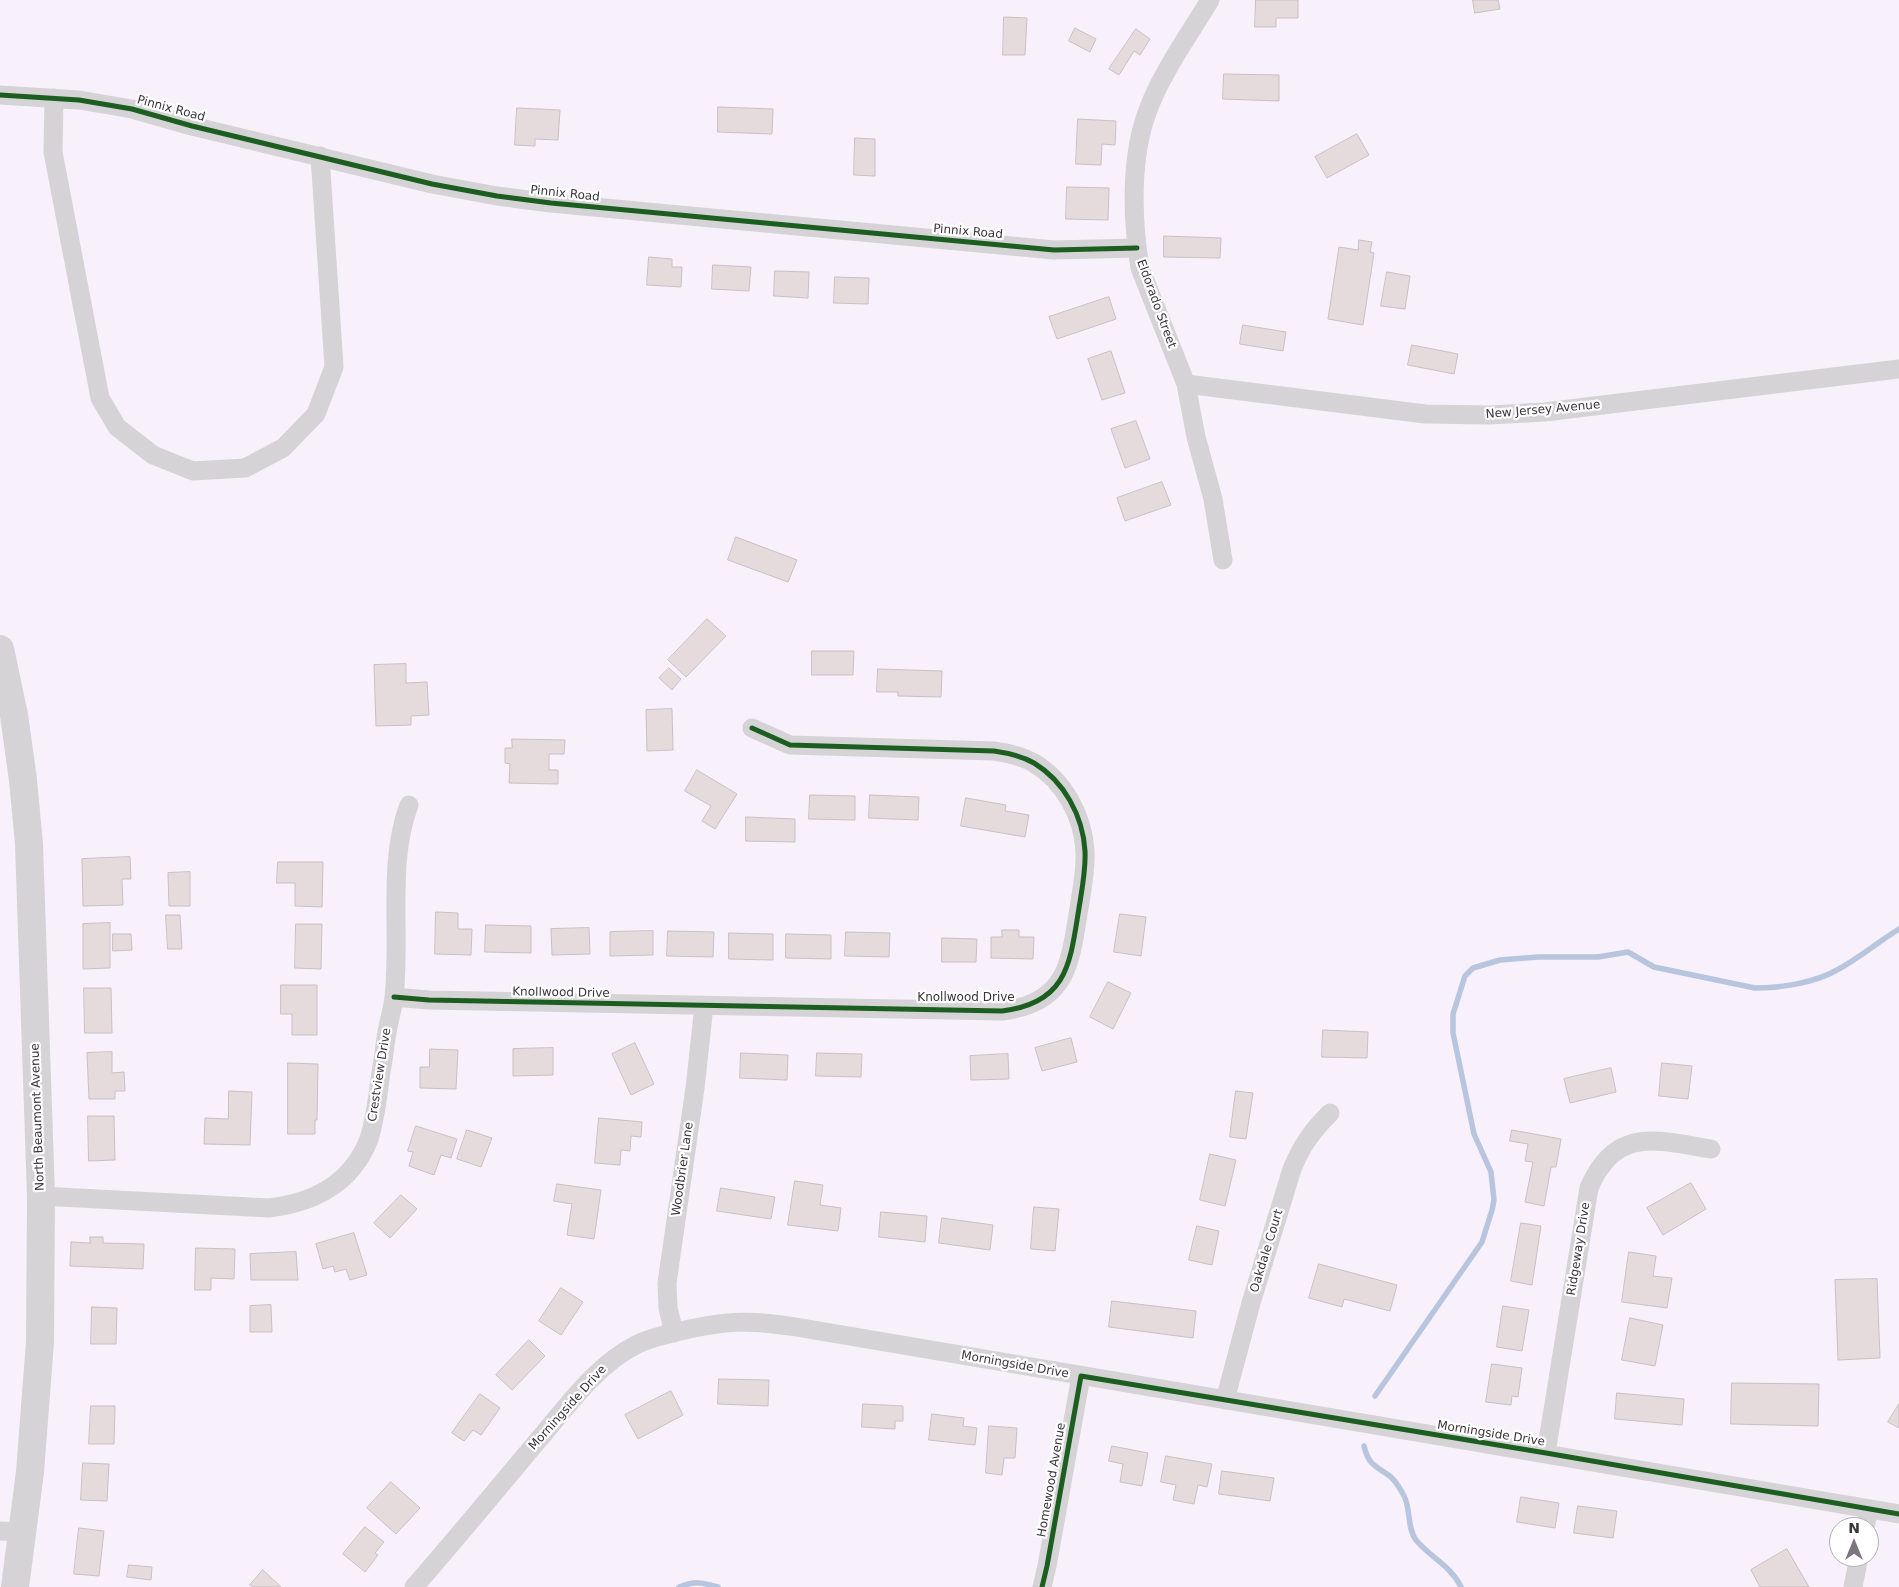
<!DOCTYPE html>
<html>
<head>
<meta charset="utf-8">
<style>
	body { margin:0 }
	#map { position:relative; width:1899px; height:1587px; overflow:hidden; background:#f8f0fa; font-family:"DejaVu Sans",sans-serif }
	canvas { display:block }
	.north { position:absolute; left:1829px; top:1517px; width:50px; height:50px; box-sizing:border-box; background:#fff; border:1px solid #b0aeb1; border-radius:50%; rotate:0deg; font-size:14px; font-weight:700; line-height:20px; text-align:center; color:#3a343b }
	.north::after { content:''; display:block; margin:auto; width:18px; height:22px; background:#7c767e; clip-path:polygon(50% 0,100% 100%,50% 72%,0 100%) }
</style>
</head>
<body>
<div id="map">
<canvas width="1899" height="1587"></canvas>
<div class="north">N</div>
</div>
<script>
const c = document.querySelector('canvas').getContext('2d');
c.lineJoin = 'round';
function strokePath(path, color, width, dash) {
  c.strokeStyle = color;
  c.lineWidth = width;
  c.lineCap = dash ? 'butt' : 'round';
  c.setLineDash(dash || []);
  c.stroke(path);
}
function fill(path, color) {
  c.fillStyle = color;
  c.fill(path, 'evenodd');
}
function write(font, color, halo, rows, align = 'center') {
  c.font = font + ' "DejaVu Sans",sans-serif';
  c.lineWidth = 4.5;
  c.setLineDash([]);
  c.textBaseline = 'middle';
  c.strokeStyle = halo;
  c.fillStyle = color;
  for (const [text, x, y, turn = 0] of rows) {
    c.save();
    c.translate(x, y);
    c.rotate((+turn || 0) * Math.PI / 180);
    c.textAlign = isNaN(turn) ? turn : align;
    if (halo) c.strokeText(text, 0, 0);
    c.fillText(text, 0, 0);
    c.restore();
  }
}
strokePath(new Path2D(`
	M1375,1396l107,-154 10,-32 2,-10 -3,-28 -17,-38 -21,-101v-19l12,-38 8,-8 27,-8 38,-3h60l30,-5 26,15 101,21c26,0 59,-5 82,-18 22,-12 41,-28 62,-41
	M1364,1446c5,21 13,20 27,31 5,5 10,13 13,19 7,13 3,33 12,44 15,18 35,26 45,47
	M679,1587c16,-6 22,-5 39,0`), '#b8c5de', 5.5);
const building = new Path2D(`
	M1256,0h42v18h-22v9h-21z
	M1473,0h25l2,9 -25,4z
	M1004,17l23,1 -2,37h-22z
	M1075,28l21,11 -6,13 -21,-11z
	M1136,29l14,10 -10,16 -6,-4 -15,24 -10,-6z
	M1224,74l55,1v26l-56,-2z
	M718,107l55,2 -1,25 -54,-2z
	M517,108l43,2 -2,30 -23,-1v7l-20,-1z
	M1078,119l38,2 -1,24 -13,-1 -1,21 -25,-1z
	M1357,134l12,21 -42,23 -12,-21z
	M855,138l20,1v37l-21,-1z
	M1067,187l42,1 -1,32 -42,-1z
	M1164,236l57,2 -1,20 -56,-1z
	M1359,240l13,2 -2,10 4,1 -11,72 -35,-6 11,-72 19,3z
	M649,257l23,2v8h10l-1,20 -34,-2z
	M713,265l38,2 -2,24 -37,-2z
	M775,271l34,1 -1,26 -34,-2z
	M1387,272l23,4 -5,33 -24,-3z
	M835,277l34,1 -1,26 -34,-1z
	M1109,297l7,22 -59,20 -8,-22z
	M1243,325l43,7 -3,19 -43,-7z
	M1412,345l46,9 -4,20 -46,-9z
	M1111,351l14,42 -23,7 -14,-41z
	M1136,421l14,38 -25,9 -14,-39z
	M1162,482l9,23 -46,16 -8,-23z
	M736,537l61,23 -9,22 -60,-22z
	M707,619l19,17 -40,41 -18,-17z
	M812,651h42l-1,24h-41z
	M406,664v19l21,-1 2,33 -18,1v9l-35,1 -2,-61z
	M669,668l12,11 -9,11 -13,-12z
	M878,669l64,2 -1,26 -43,-1v-4h-21z
	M672,709l1,41 -26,1 -1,-41z
	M512,739l53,1 -1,14h-15v16h9v14l-49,-1 1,-19 -5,-1v-15h7z
	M697,770l40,24 -22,35 -13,-8 9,-15 -26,-15z
	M810,795l45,1v24l-46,-1z
	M870,795l49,2 -1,23 -49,-2z
	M966,798l40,7 -1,6 24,4 -4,22 -64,-11z
	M746,817l49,2v23l-49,-1z
	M130,857l1,22h-9l1,26 -40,1 -1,-47z
	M278,862h45l-1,45 -27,-1v-23h-18z
	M190,872v34h-21l-1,-33z
	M436,912l22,1v16h14l-1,26 -36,-1z
	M1120,914l26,3 -5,39 -27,-4z
	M166,915h14l2,34h-14z
	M110,923v45l-27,1v-45z
	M296,924h26l-1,45 -26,-1z
	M486,925l45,1v27l-46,-1z
	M589,928l1,26 -38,1 -1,-26z
	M1002,930h17v7h15l-1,22 -42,-1v-21h11z
	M653,931v24l-43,1v-24z
	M668,931l46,1 -1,25 -46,-1z
	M846,932l44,1 -1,24 -44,-1z
	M729,933l44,1v26l-44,-1z
	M113,934h18l1,16 -19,1z
	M786,934l45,1v24l-45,-1z
	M942,938l35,1 -1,23h-34z
	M1108,982l23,11 -18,36 -23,-12z
	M281,985h36v50h-25v-21h-11z
	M84,988h27l1,45h-27z
	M1323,1030l45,2 -1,26 -45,-1z
	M1071,1038l6,24 -35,9 -7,-23z
	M635,1043l19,41 -23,11 -19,-41z
	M553,1048v27l-40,1v-27z
	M430,1049l28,1 -2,39 -36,-1v-21h9z
	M112,1052v21l12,-1 1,19h-10v8h-26l-2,-46z
	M741,1053l47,2 -1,25 -47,-2z
	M817,1053l45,1 -1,23 -45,-1z
	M1008,1054l1,25 -38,1 -1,-24z
	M288,1063l30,1 -1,56h-2v14h-27z
	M1662,1063l30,3 -4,33 -29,-3z
	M1611,1068l5,24 -46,11 -6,-24z
	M229,1091l23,1 -2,53 -46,-1 1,-26 23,1z
	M1236,1091l17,2 -7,46 -16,-2z
	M88,1116h26l1,44 -26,1z
	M599,1118l43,4 -1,15 -10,-1 -1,15 -9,-1 -1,15 -25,-2z
	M416,1126l41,13 -6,19 -10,-3 -7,20 -25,-9 4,-14 -5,-1z
	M467,1130l25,8 -11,29 -24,-8z
	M1512,1130l49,9 -5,28h-5l-7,39 -19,-4 8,-40 -8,-1 3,-17 -18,-3z
	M1210,1154l26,6 -11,46 -25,-6z
	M795,1181l28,4 -3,20 21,3 -3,23 -50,-6z
	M1691,1183l15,26 -43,26 -16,-27z
	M557,1184l44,6 -7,49 -27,-4 5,-31 -18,-3z
	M721,1188l54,9 -4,22 -54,-8z
	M401,1195l16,14 -27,29 -16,-15z
	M1034,1207l25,2 -4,42 -24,-2z
	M881,1212l46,4 -2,26 -46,-5z
	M942,1218l51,7 -3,25 -51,-7z
	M1521,1223l20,3 -9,59 -21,-4z
	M1197,1226l22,5 -7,34 -23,-5z
	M354,1233l13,42 -17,5 -4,-11 -11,3 -2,-6 -10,3 -7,-25z
	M90,1237h13v6l41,1 -1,25 -73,-3 1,-24 19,1z
	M196,1248l39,1 -1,30 -23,-1v12h-16z
	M296,1252l2,28h-47l-1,-26z
	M1629,1252l27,4 -3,20 19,2 -5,30 -45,-6z
	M1319,1264l78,21 -7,26 -46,-12 -2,8 -33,-9z
	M1877,1279l3,79 -42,2 -3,-80z
	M561,1288l22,14 -22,33 -22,-14z
	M1112,1301l84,10 -3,27 -84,-11z
	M271,1305l1,27h-22v-26z
	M1503,1306l26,4 -7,41 -25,-4z
	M92,1307l25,1 -1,36h-25z
	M1630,1318l33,7 -8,41 -33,-6z
	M529,1340l16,16 -33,34 -16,-15z
	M1492,1364l30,4 -4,29 -6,-1 -1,9 -25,-3z
	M719,1379l50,1 -1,26 -50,-2z
	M1732,1383l87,1 -1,42 -87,-2z
	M671,1391l12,24 -45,24 -13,-24z
	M1617,1393l67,6 -2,26 -67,-6z
	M480,1394l20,14 -19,27 -8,-5 -9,11 -12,-8z
	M863,1404l40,2v15h-8v8l-33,-2z
	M1899,1404v24l-11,-6z
	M91,1406h24l-1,38h-25z
	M932,1414l32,4 -1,8 14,2 -2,17 -46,-5z
	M989,1426l28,2 -2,30h-11l-2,17 -16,-2z
	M1112,1446l36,7 -6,33 -22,-4 3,-18 -14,-3z
	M1166,1456l46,8 -5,23 -9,-2 -4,19 -21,-4 3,-15 -15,-3z
	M83,1463l26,1 -2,37 -26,-1z
	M1222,1471l52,7 -4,23 -51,-7z
	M391,1482l29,26 -24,26 -29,-26z
	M1521,1497l38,6 -4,25 -38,-6z
	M1578,1506l39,5 -4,27 -39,-5z
	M365,1527l19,15 -9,11 3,2 -13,17 -22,-18z
	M79,1528l25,3 -5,45 -25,-2z
	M1787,1549l22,38h-49l-9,-17z
	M129,1565l23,2 -1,13 -24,-3z
	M263,1570l18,17h-28l-3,-2z`);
fill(building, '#e6dbdc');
strokePath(building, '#c8c0c2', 1);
strokePath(new Path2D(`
	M1210,0c-20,33 -49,74 -62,110 -18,47 -16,109 -8,158l46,116 10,53 17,62 10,61
	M0,95l79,5 53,9 60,17 240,58 65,12 54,7 503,47 83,-2
	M54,98l-1,54 47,246 17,29 36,28 40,16 52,-3 38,-20 33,-34 18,-47 -14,-211
	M1186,384l239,30 64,1 56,-3 354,-43
	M394,997l35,3 573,11c66,-8 68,-48 77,-103 3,-19 7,-38 6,-57 -2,-35 -21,-70 -51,-88 -12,-7 -26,-10 -40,-12l-204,-6 -38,-17
	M41,1196l228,12c45,-5 83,-25 100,-69 7,-22 9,-45 12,-67 3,-15 4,-31 7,-45 2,-10 5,-20 6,-30 7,-61 -7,-135 15,-192
	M674,1333l-6,-25 -1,-25 28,-195 9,-82
	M1225,1400l26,-97 41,-134c10,-24 20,-38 38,-56
	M1546,1453l43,-265c26,-62 68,-48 122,-39
	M1865,1527l4,-18
	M0,1531l21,1
	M414,1587c41,-47 80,-94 120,-142 30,-34 61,-80 102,-100 13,-7 26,-9 40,-13 46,-11 72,-13 120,-5l1103,187
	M1042,1587l5,-21 34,-190
	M1853,1587l6,-30`), '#d5d3d6', 19);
strokePath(new Path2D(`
	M0,649l14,66 9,65 6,64 12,352 -1,146 -10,130 -15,115`), '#d5d3d6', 28);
strokePath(new Path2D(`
	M0,95l79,5 53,9 60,17 240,58 65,12 54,7 503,47 83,-2
	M394,997l35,3 573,11c66,-8 68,-48 77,-103 3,-19 7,-38 6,-57 -2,-35 -21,-70 -51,-88 -12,-7 -26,-10 -40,-12l-204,-6 -38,-17
	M1042,1587l5,-21 34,-190 465,77 353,61`), '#1b5e20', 5);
write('12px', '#3a343b', '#fff', [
	["Pinnix Road",171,109,15],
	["Pinnix Road",565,194,6],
	["Pinnix Road",968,232,5],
	["Eldorado Street",1156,304,70],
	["New Jersey Avenue",1543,410,-5],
	["Knollwood Drive",561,993,1],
	["Knollwood Drive",966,998],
	["Crestview Drive",380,1075,-81],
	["North Beaumont Avenue",38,1117,-92],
	["Woodbrier Lane",683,1169,-82],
	["Ridgeway Drive",1579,1249,-81],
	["Oakdale Court",1267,1251,-73],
	["Morningside Drive",1015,1365,10],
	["Morningside Drive",568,1408,-48],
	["Morningside Drive",1491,1434,9],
	["Homewood Avenue",1052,1480,-80]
]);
</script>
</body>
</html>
